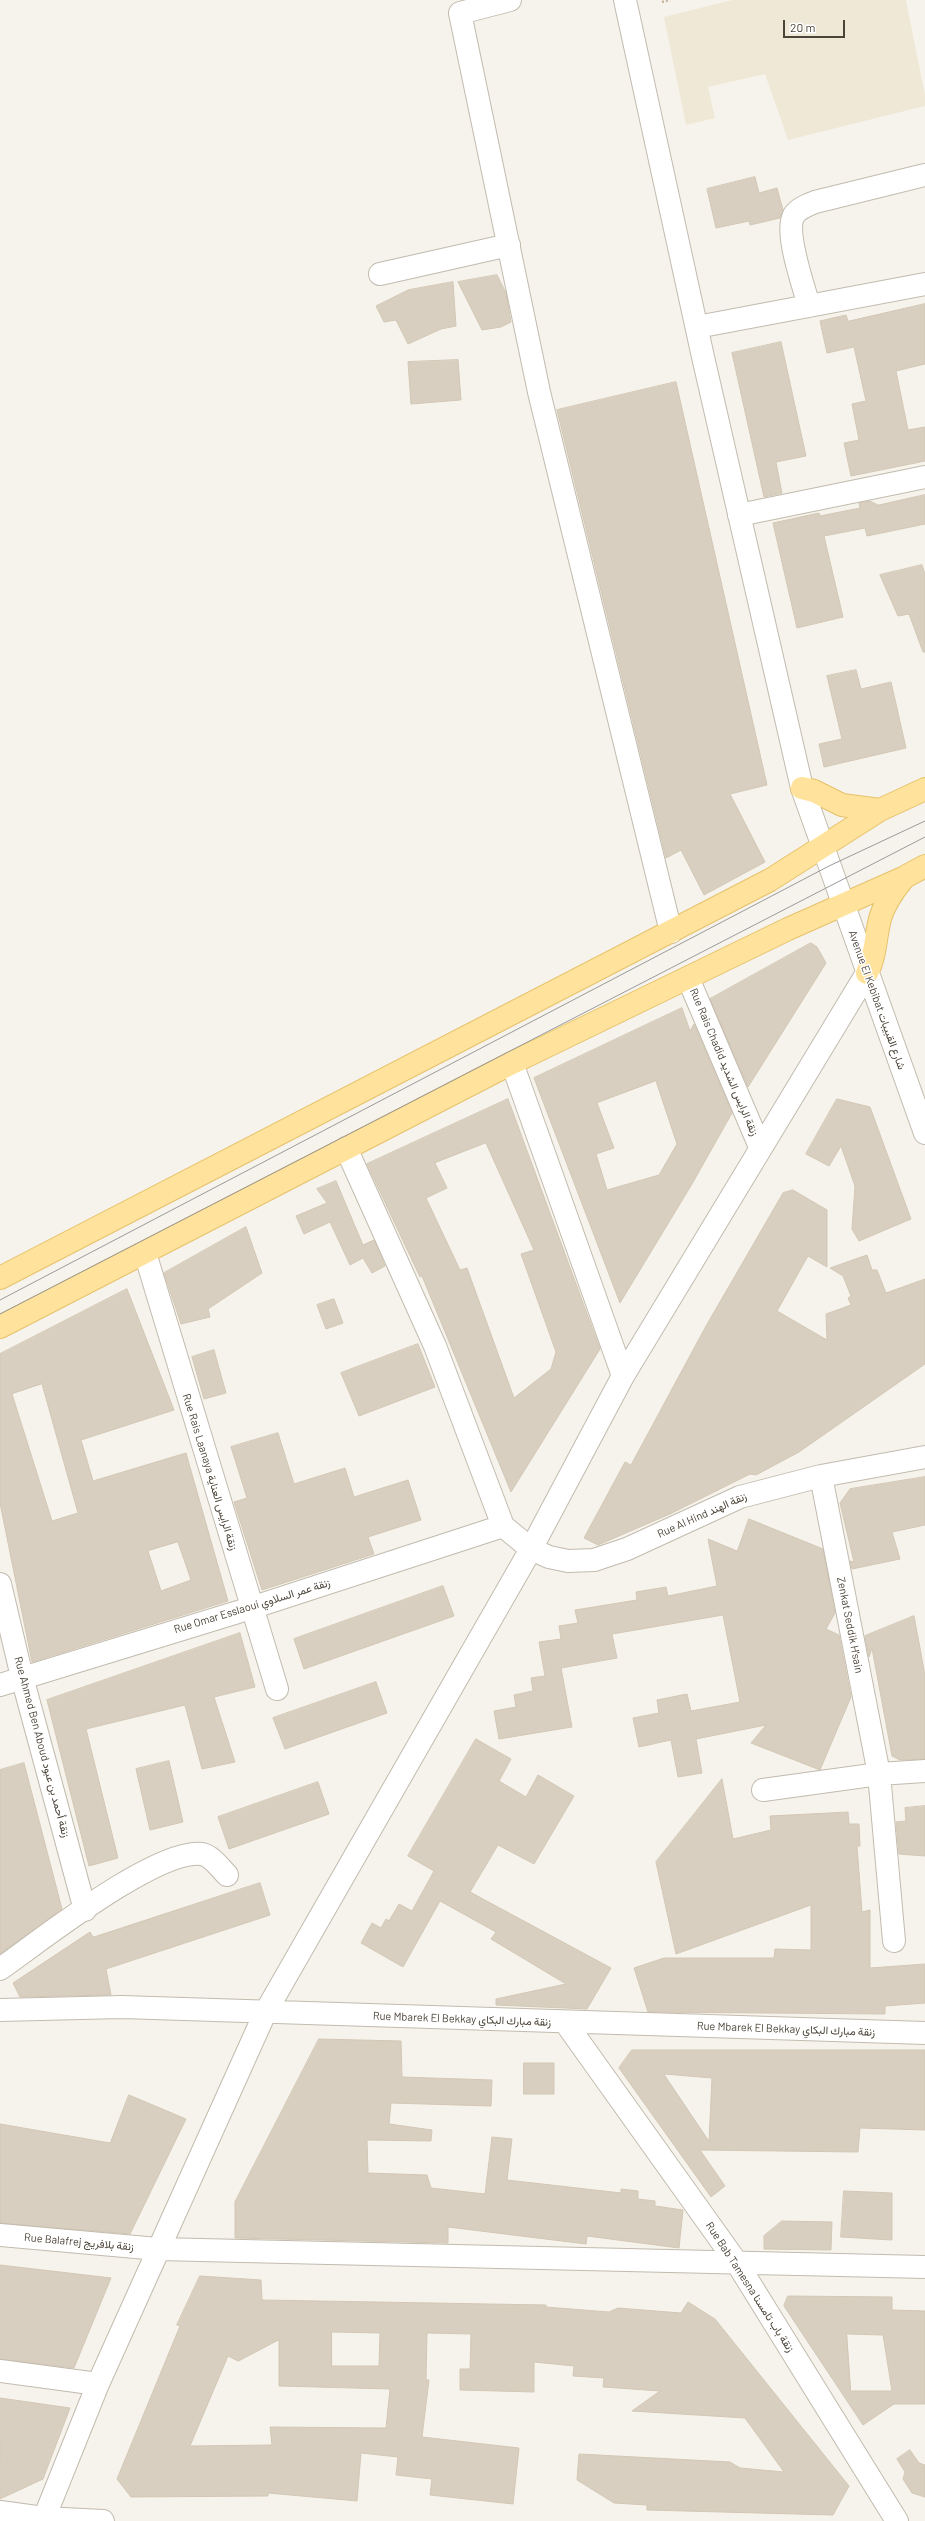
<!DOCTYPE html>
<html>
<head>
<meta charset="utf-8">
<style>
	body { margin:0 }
	#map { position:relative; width:925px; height:2521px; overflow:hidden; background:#f6f3ec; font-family:Barlow,sans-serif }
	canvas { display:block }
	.scale { position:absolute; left:783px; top:20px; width:62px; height:18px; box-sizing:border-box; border:2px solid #4b4439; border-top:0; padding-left:5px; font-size:12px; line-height:14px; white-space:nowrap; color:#4b4439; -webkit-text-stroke:3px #fff; paint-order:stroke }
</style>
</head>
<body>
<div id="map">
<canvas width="925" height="2521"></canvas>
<div class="scale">20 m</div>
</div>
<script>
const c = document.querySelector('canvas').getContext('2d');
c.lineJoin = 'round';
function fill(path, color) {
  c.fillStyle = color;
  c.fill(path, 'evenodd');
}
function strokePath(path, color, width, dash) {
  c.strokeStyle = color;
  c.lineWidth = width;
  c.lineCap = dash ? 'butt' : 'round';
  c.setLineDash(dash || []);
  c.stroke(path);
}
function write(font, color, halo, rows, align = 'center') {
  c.font = font + ' Barlow,Vazirmatn,sans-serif';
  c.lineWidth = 3;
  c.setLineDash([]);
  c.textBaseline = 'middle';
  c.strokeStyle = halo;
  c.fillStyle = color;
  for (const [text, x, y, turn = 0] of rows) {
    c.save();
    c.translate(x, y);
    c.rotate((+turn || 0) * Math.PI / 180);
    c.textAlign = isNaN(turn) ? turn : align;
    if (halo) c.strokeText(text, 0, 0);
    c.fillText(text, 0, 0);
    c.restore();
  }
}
fill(new Path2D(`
	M732,0h174l19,95v11l-137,34 -23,-66 -57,13 7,31 -29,7 -22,-108z`), '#efe8d6');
const building = new Path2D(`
	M755,177l4,16 18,-5 6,22 -3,8 -30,7 -1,-4 -33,7 -9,-39z
	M497,275l9,18 5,29 -10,5 -19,3 -24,-48z
	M453,282l3,44 -15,3 -33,15 -12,-24 -12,2 -8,-16 32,-16z
	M925,304v60l-29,7 12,59 17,-3v34l-74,15 -7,-33 15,-3 -7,-36 14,-3 -12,-54 -27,6 -7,-32 26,-6 2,6z
	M781,342l25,114 -30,6 6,31 -18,4 -32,-144z
	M458,360l3,40 -50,4 -3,-42z
	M676,382l91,403 -37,9 35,68 -61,33 -23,-45 -15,8 -109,-448z
	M925,495v29l-58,12 -2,-8 -41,8 19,81 -46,11 -24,-105 46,-10 1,3 40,-8 -1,-5 11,-2 8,4z
	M922,565l3,9v78h-2l-14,-38 -11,2 -18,-41z
	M856,670l5,19 30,-7 15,66 -82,19 -5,-23 23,-5 -15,-63z
	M811,943l6,4 9,16 -78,124 -38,-88z
	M682,1008l8,23 4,-7 38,89 -40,71 -72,119 -86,-225zM656,1081l21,63 -18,31 -52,15 -11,-36 18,-6 -17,-45z
	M508,1099l92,250 -89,143 -89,-216 -2,1 -53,-113zM486,1143l48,107 -13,4 35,98 -5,17 -37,29 -47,-130 -7,2 -34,-72 21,-10 -12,-25z
	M837,1099l33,8 41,112 -52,22 -7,-12 3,-43 -14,-40 -12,20 -23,-12z
	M336,1181l27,64 11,-5 11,26 -13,7 -9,-15 -13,7 -20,-43 -26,12 -8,-18 31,-13 -10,-14z
	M793,1190l34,20v57l-19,-11 -31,55 50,29 -1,-26 25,-9 -3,-7 3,-2 -8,-20 -13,-8 37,-13 5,15h5l9,23 39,-14v85l-126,88 -43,23 -6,-1 -80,40 -72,31 -14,-7 41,-76 6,3 75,-139 77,-133z
	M246,1227l16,46 -54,36 2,8 -29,7 -17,-51z
	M127,1289l47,121 -93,30 12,41 93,-28 42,148 -196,61 -32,-159v-149zM42,1384l36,129 -26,8 -40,-127zM178,1542l13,38 -30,11 -13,-40z
	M334,1299l9,24 -17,6 -9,-24z
	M418,1344l17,43 -76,29 -18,-43z
	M214,1350l12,43 -22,6 -12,-42z
	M278,1433l16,51 51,-16 9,29 54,-17 13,40 -53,17 6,17 -112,36 -28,-88 13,-4 -16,-51z
	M925,1477v48l-33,7 8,27 -48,10 -2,-8 4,1 -14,-59 10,-14z
	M749,1519l74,30 12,64 -9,16 13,6 12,62 -31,73 -69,-27 15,-18 -70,14 6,34 -24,4 -7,-37 -32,7 -6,-29 26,-5 -2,-13 30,-6 4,17 49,-9 -17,-87 -111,19 5,24 -56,10 11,59 -73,12 -5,-28 22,-4 -2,-12 19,-4 -2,-13 14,-2 -6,-34 22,-3 -2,-13 19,-3 -3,-13 62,-10 -1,-8 30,-5 2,9 49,-10 -9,-47 29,12z
	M443,1586l11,30 -150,53 -10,-30z
	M914,1616l11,59v84l-25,1 -8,-4 -20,-108 -3,9 -4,-21z
	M240,1633l15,54 -41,10 21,65 -33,7 -17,-64 -99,24 32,129 -29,8 -42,-166z
	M376,1682l11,31 -102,36 -12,-31z
	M476,1739l35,20 -12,22 27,16 12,-22 36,21 -40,68 -36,-19 -28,47 141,76 -24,41 -91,-4v-6l70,-15 -75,-45 5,-7 -56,-31 -37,66 -42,-24 11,-20 9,5 5,-9 3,2 10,-17 13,7 22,-40 -26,-15z
	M169,1761l14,61 -33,8 -14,-61z
	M24,1763l38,146 -62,45v-184z
	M722,1779l11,60 38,-9 -1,-14 78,-4 1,12h10l1,22h-3l5,66 8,-2v58l55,-4v39l-40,3v8l-237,-2 -14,-44 30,-10h110l1,-9 36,1v-45l-135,49 -20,-92z
	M318,1782l11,32 -100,35 -11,-32z
	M925,1806v50l-26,-2 -3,-32 10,-1 -1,-13z
	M260,1883l10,32 -164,54 5,26 -91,2 -7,-14 77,-51 3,5z
	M319,2039l82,2 1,36 90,3 -1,26 -100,-3 -2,21 43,6 -1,11 -64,-1 1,33 59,2 4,13 54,6 7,-57 20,2 -5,41 114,13v-4l17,2v8l17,2v5l28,4 -4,38 -92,-12 -1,8 -138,-17v16l-213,-5v-36z
	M632,2050h293v80l-65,-2 -2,24 -158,-2 25,36 -14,11 -92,-129zM664,2074l48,4 -3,63z
	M524,2063h30v31h-30z
	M129,2095l57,24 -56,115 -130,-11v-99l110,19z
	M844,2191l48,2v47l-51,-3z
	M782,2221l50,1 -1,28 -67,-1v-13z
	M0,2265l111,13 -37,90 -74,-9z
	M200,2276l61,4 1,20 284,5v2l63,5 9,-4 63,5 7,-11 27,17 134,167 -16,29 -186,-5v-5l-33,-2 -37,-23 2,-26 151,8 10,6 44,4 -39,-54 -113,-7 28,-20 -57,-4 1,-9 -31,-2 1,-10 -40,-4v30l-74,-2v-21h10l1,-35 -44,-1 -1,47h3l-7,57 97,11 -6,56 -83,-9 2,-16 -36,-4 2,-18 -37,-4 -4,48 -89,-8v3l-137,1 -14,-18 63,-153 -3,-1zM332,2332l48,1 -1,33h-47zM279,2340v46l111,3 -4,39 -116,-1 2,18 -82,1 38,-90 10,5z
	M788,2296l104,1v13l33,1v93h-31l-31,21 -79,-119zM847,2334l36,1 9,56h-41z
	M0,2398l70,10 -27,71 -43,20z
	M910,2450l9,13 6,2v32l-13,-4 -9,-14 2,-7 -8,-13z`);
fill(building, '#d8cfc1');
strokePath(building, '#d3c7b4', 1);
const minor = new Path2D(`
	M510,0l-50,13 79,379 132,540
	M625,0l78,357 99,431 123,345
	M380,274l129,-29
	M809,306c-5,-19 -25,-74 -15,-91 5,-7 14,-10 21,-13l110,-27
	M697,327l228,-43
	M739,515l186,-38
	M688,978l72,169
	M512,1063l111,313
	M346,1148l89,198 68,180 28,23 18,8 19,4 26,-1 33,-11 113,-52 81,-21 104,-19
	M145,1253l132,436
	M821,1476l58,298 15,167
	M0,1584l22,93 63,233
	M0,1685l251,-77 252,-82
	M763,1790l116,-16 46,-3
	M0,1969c40,-28 157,-121 202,-115 10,2 18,14 25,21
	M0,2010l122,-3 803,26
	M565,2022l172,241 160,258
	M0,2235l158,14 767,18
	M0,2371l98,13
	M0,2512l44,6 59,3
	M43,2521l55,-137 167,-371 266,-464 92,-173 244,-403`);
const major = new Path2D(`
	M802,788l12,3 28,14 38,5
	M867,973c9,-18 8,-35 13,-54 4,-15 13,-28 23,-40
	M0,1278l770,-398 110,-70 45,-21
	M0,1327l512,-264 276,-134 115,-51 22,-12`);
strokePath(minor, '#c2bbae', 24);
strokePath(major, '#e6c16a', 24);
strokePath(new Path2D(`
	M662,2l8,-2`), '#c4b79f', 2.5, [2, 2]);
strokePath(minor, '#fff', 22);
strokePath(major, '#ffe39c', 22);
strokePath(new Path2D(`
	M0,1300l829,-434 96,-45
	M0,1314l925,-477`), '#9a9a9a', 1);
write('11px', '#4b4439', '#fff', [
	["Avenue El Kebibat شارع القبيبات",877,1000,70],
	["Rue Rais Chadid زنقة الرايس الشديد",724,1062,67],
	["Rue Rais Laanaya زنقة الرايس العناية",210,1472,73],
	["Rue Al Hind زنقة الهند",702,1515,-24],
	["Rue Omar Esslaoui زنقة عمر السلاوي",252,1606,-17],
	["Zenkat Seddik H'sain",850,1625,79],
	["Rue Ahmed Ben Aboud زنقة أحمد بن عبود",42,1747,75],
	["Rue Mbarek El Bekkay زنقة مبارك البكاي",462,2019,2],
	["Rue Mbarek El Bekkay زنقة مبارك البكاي",786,2029,2],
	["Rue Balafrej زنقة بلافريج",79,2242,5],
	["Rue Bab Tamesna زنقة باب تامسنا",750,2287,57]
]);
</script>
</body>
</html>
